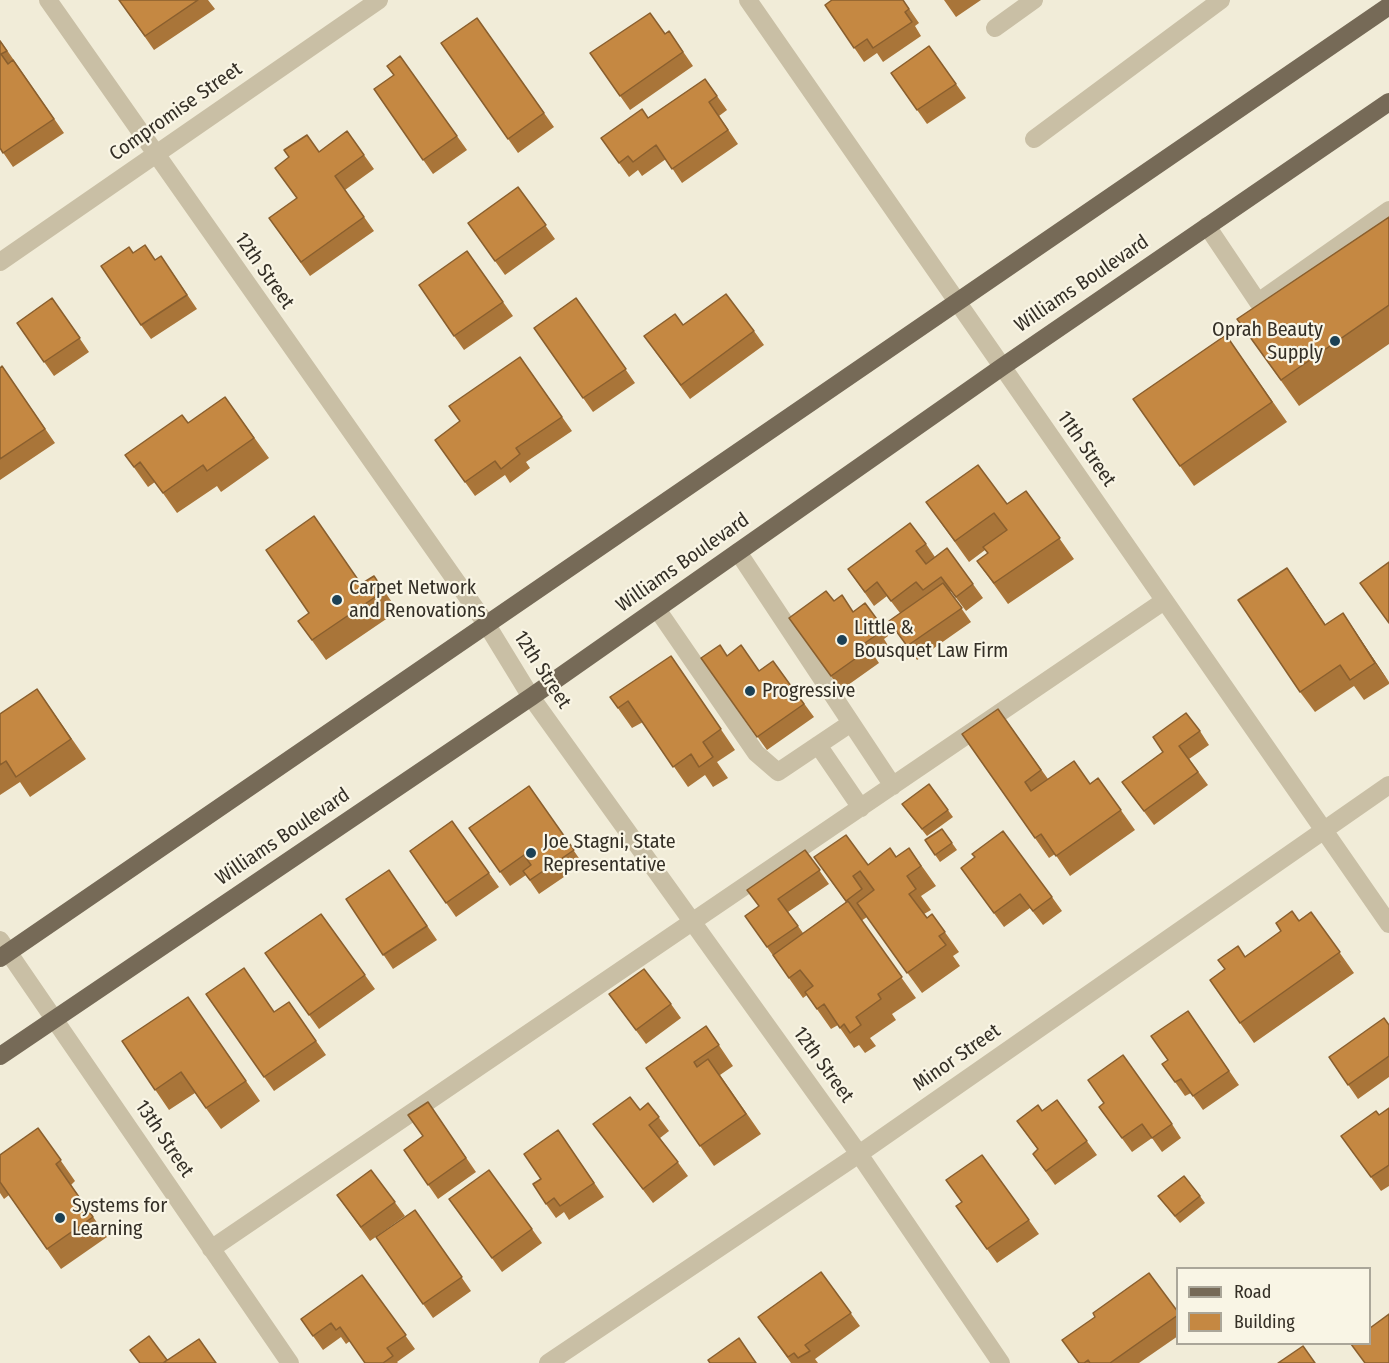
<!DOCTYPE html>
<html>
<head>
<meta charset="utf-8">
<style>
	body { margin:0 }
	#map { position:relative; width:1389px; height:1363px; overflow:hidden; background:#f1ecd8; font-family:"Fira Sans Condensed",sans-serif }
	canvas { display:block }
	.legend { position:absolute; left:1176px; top:1267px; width:195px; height:78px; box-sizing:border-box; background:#f9f5e5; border:2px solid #aaa699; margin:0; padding:8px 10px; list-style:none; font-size:18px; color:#342f26 }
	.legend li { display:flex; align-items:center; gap:12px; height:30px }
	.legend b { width:30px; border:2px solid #aaa699 }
</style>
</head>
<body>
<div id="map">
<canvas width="1389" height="1363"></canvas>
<ul class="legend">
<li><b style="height:8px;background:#766a57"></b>Road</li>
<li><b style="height:16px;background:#c58842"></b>Building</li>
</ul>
</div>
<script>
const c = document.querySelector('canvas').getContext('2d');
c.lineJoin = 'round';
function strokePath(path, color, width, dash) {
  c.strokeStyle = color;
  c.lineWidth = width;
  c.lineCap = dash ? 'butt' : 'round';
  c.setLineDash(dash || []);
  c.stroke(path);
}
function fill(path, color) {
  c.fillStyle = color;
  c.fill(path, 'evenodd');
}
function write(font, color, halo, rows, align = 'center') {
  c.font = font + ' "Fira Sans Condensed",sans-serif';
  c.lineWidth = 4.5;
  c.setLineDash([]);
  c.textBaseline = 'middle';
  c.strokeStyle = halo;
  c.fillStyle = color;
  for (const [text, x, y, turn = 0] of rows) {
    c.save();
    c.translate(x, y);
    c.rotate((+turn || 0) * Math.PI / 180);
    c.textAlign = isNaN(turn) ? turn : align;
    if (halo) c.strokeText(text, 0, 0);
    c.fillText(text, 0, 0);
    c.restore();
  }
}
strokePath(new Path2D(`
	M48,0l439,625 44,72 328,457 142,209
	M748,0l641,924
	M995,28l39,-28
	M1034,139l187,-139
	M1207,226l51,76 131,-92
	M0,262l379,-262
	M738,552l155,234
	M657,609l99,144 22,19 73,-49
	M818,745l43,63
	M0,940l290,423
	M211,1249l953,-648
	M548,1363l311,-209 530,-369`), '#c9bfa5', 18);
strokePath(new Path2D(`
	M0,958l1389,-952
	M0,1056l531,-359 471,-330 387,-265`), '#766a57', 18);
fill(new Path2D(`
	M119,0h89l7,9 -61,41z
	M903,0l16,23 -4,3 6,10 -38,26 -6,-9 -13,9 -39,-57z
	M944,0h37l-25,17z
	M477,18l77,109 -36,26 -77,-110z
	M669,31l24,35 -63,44 -40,-57 75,-19z
	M0,40l64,93 -51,34 -13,-19z
	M929,46l37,52 -39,26 -36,-51z
	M705,79l22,31 -8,6 19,28 -56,39 -16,-24 -24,17 -4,-6 -9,7 -28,-39 47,-20z
	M374,89l83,47 10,14 -34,24z
	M347,131l27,38 -29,21 29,41 -64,45 -41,-58 28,-19 22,-47z
	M518,187l37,52 -50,36 -37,-52z
	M1389,217v127l-90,62 -62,-87z
	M467,251l46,65 -49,34 -10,-14z
	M133,253l23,7 5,-4 36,53 -46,30 -10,-14z
	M52,298l37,54 -35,24 -37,-53z
	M576,298l59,85 -42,29 -59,-84z
	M683,325l71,6 10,14 -74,54 -36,-49z
	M1226,335l61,87 -93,64 -61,-87z
	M520,357l52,74 -46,31 4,6 -20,15 -5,-8 -30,21 -40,-56 25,-18z
	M2,366l53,77 -55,37v-112z
	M225,397l44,61 -48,34 -4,-6 -40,27 -22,-31 -7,5 -23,-32 63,-32z
	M1026,491l48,68 -66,45 -31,-43 11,-7 -3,-4 -16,12 -43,-60 81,2z
	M926,544l9,13 12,-9 36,50 -17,13 -15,-20 -1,1 21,30 -54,38 -28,-39 11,-8 -13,-17 -13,10 -26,-37z
	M1287,568l39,57 17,-12 46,69v2l-25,16 -10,-14 -39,26 -15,-20z
	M374,576l24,35 -72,49 -28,-39z
	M834,601l19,11 12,-9 23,33 -4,3 5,8 -14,10 4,6 -38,27 -52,-72z
	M671,656l64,94 -18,12 11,16 -15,9 -8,-12 -17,12 -45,-65 -11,6 -22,-31z
	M727,656l32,15 14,-10 41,56 -47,33 -66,-92z
	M37,689l49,70 -56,38 -10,-15 -20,13v-81z
	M998,709l50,70 42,5 8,-6 37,52 -65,46 -15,-22 -6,4 -87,-124z
	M1200,731l9,14 -20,14 19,26 -54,40 -32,-43 41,-30 -10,-15z
	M929,784l24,33 -26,19 -20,-25z
	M529,786l54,78 -44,30 -13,-19 -16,11 -41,-58z
	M452,821l47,66 -43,30 -46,-66z
	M942,829l15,21 -17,12 -15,-22z
	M909,848l27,38 -15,10 10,14 -7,4 3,4 5,-4 27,38 -6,4 7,10 -38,27 -55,-76 -6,4 55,77 -24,16 4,6 -26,18 6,8 -11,7 -6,-8 -5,3 -16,-23 -7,4 -24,-34 -4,3 -58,-82 14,-10 46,-56 24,34 -41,28 15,21 43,-31 -32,-45 54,8 28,-8z
	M961,868l91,29 10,14 -19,14 -13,-17 -26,19z
	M389,870l48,70 -44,29 -47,-70z
	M1311,912l43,61 -100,70 -44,-63z
	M321,914l54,75 -56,40 -54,-76z
	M206,994l69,18 14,-10 37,53 -52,36z
	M609,994l62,10 10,14 -35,26z
	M188,997l72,104 -39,28 -26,-36 -26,17 -47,-69z
	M1188,1011l51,74 -36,25 -12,-17 -6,3 -10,-14 -7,-22z
	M1389,1025v52l-31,22 -29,-42z
	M706,1026l27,40 -13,9 41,59 -47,32 -68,-98z
	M1057,1100l40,55 -42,30 -22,-31 5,-4 -21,-29 25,-10z
	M428,1102l48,70 -38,27 -34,-49 19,-14z
	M648,1103l21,28 -9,7 28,38 -35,27 -60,-79 47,-14z
	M1099,1107l73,17 9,14 -19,14 -10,-14 -20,14z
	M1389,1108v78l-8,5 -40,-55 38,-21z
	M38,1128l37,53 -4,4 36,52 -46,32 -52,-74 -5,4 -4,-6v-38z
	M558,1130l46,67 -35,23 -5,-8 -8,6 -10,-14 -5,-25z
	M982,1155l57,79 -42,29 -41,-57 6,-4z
	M371,1170l34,46 -35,25 -33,-46z
	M1158,1196h42l5,7 -25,20z
	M449,1199l83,30 10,14 -40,29z
	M415,1210l56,81 -38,27 -57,-81z
	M821,1272l39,54 -45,33 3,4h-27l-33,-46z
	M362,1275l53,74 -18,13 1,1h-33l-15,-22 -4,3 -5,-7 -18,13 -22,-31z
	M1178,1312v24l-39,27h-61z`), '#a97539');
fill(new Path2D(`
	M1287,568l14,20 38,58z
	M1343,613l46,69 -14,-19z`), '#8a5f2e');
const building = new Path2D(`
	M119,0h79l-53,36z
	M832,0h71l6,9 -4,3 7,10 -39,26 -6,-9 -13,9 -29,-43z
	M650,13l15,21 4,-3 14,21 -63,44 -30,-43z
	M477,18l67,95 -36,26 -67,-96z
	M0,41l7,10 -6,3 7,10 5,-4 41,59 -51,34 -3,-5z
	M929,46l27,38 -39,26 -26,-37z
	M400,56l57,80 -34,24 -49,-71 20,-14 -7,-9z
	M705,79l12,17 -8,6 19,28 -56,39 -16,-24 -23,17 -5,-6 -9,7 -18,-25 41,-29 6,9z
	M347,131l17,24 -29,21 29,41 -63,45 -32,-44 28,-20 -22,-30 14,-11 -5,-7 23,-15 12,17z
	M518,187l28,38 -51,36 -27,-38z
	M1389,217v88l-108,75 -44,-61z
	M145,245l10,15 6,-4 26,39 -46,30 -40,-59 28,-19 4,6z
	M467,251l36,51 -49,34 -35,-51z
	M726,294l28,37 -73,54 -37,-49 31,-22 8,11z
	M52,298l28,40 -36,24 -27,-39z
	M576,298l50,71 -43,29 -49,-70z
	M1226,335l46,67 -92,64 -47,-67z
	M520,357l42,60 -46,31 4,6 -19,15 -6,-8 -30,21 -30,-42 25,-19 -11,-15z
	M2,366l43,63 -45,30v-91z
	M225,397l29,41 -47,33 -4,-6 -40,28 -23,-31 -6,5 -9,-12 57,-40 6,8z
	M978,465l29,39 19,-13 34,47 -66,45 -17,-22 11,-8 -5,-6 24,-17 -13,-17 -39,28 -29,-39z
	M314,516l47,68 13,-8 10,15 -72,49 -14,-19 11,-8 -43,-63z
	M910,523l16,21 -10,7 10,13 21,-16 26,36 -17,13 -15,-20 -18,13 -7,-8 -25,19 -14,-19 -12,10 -17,-23z
	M1389,562v61l-29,-40z
	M1287,568l38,57 18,-12 32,50 -25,17 -10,-15 -40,27 -62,-92z
	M943,583l19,25 -55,38 -18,-25z
	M826,591l8,10 8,-6 11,17 12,-9 14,19 -5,3 5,8 -14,10 4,6 -38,27 -42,-58z
	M720,645l7,11 14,-11 18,26 14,-10 31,43 -47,33 -56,-79z
	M671,656l50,73 -18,13 10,15 -14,10 -8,-13 -18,13 -45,-66 -10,7 -8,-11z
	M37,689l34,50 -55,38 -10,-16 -6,4v-51z
	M998,709l43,61 -16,12 6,9 43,-30 16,23 8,-6 23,32 -65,46 -15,-22 -6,4 -73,-104z
	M1186,713l14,18 -21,15 19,26 -54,39 -22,-29 41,-30 -10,-15z
	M929,784l19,26 -26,19 -20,-25z
	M529,786l45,64 -44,30 -7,-9 8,-6 -7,-10 -24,17 -31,-44z
	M452,821l37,52 -43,30 -36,-52z
	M942,829l10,14 -17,12 -10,-15z
	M1003,831l49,66 -19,14 -13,-17 -26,19 -33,-45 14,-11 -3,-3z
	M846,835l22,30 22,-17 6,9 13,-9 12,18 -14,10 9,13 -7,5 18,24 5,-4 13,18 -6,4 7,9 -39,28 -50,-70 17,-13 -14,-19 -7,5 9,13 -16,12 -32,-44z
	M805,850l15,20 -42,29 20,27 -31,21 -22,-31 14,-10 -12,-16z
	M389,870l38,56 -44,29 -37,-56z
	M848,901l54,76 -24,17 3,5 -25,18 5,8 -11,8 -6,-9 -4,4 -16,-24 -7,5 -12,-17 8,-6 -13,-16 -11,8 -16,-23z
	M1292,911l7,10 12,-9 29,40 -100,71 -30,-43 15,-11 -7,-9 20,-14 7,11 36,-26 -5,-8z
	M321,914l44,61 -56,40 -44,-62z
	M244,968l30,44 15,-10 27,39 -52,36 -58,-83z
	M644,969l27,35 -35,26 -27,-36z
	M188,997l58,84 -40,27 -25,-36 -26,18 -33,-49z
	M1188,1011l41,60 -36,25 -12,-17 -6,3 -13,-18 6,-4 -17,-24z
	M1384,1018l5,7v31l-41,29 -19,-28z
	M706,1026l13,19 -25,17 3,5 11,-8 38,55 -46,32 -54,-78z
	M1123,1055l49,69 -20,14 -10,-14 -20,14 -23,-31 5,-4 -16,-23z
	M630,1097l10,13 8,-7 11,14 -10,8 29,37 -35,27 -50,-65z
	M1057,1100l30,41 -41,30 -13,-17 5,-5 -21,-28 21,-16 4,6z
	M428,1102l38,56 -38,27 -24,-35 19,-14 -15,-21z
	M1389,1108v57l-18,12 -30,-41 35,-25 3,4z
	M38,1128l23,32 -5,4 37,53 -46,32 -47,-67v-27z
	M558,1130l36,53 -34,23 -6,-8 -8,6 -13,-20 8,-5 -17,-25z
	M982,1155l47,65 -42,29 -31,-43 6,-4 -16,-22z
	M371,1170l24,32 -34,25 -24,-32z
	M489,1170l43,59 -40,29 -43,-59z
	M1184,1176l16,20 -25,20 -17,-20z
	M415,1210l47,67 -39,27 -47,-67z
	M821,1272l30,41 -46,32 5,6 -12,7 -4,-5 -6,4 -30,-40z
	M1149,1273l29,39v3l-68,48h-20l-2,-3 -4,3h-5l-17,-23 33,-23 -2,-4z
	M362,1275l44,60 -19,13 6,8 -10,7h-18l-25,-36 -4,3 -5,-7 -18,13 -12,-17z
	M1389,1314v49h-24l-14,-19h19v-16z
	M149,1336l18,24 -4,3h-23l-10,-13z
	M739,1338l17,25h-46l-2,-3z
	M199,1339l17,24h-53z
	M1303,1346l12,17h-37z`);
fill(building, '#c58842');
strokePath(building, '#8a5f2e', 1.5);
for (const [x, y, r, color] of [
	[1335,341,6,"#1c4155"],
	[337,600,6,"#1c4155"],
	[842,640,6,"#1c4155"],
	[750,691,6,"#1c4155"],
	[531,853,6,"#1c4155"],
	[60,1218,6,"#1c4155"]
]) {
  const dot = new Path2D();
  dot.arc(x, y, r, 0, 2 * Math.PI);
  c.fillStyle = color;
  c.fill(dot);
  strokePath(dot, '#f9f5e5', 2);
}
write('20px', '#342f26', '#f9f5e5', [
	["Compromise Street",176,112,-35],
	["12th Street",264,271,55],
	["Williams Boulevard",1082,284,-34],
	["11th Street",1086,449,55],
	["Williams Boulevard",683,563,-35],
	["12th Street",542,670,57],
	["Williams Boulevard",283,837,-34],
	["Minor Street",957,1058,-35],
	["12th Street",823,1065,54],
	["13th Street",164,1139,56]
]);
write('20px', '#342f26', '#f9f5e5', [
	["Oprah Beauty",1323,330,"right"],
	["Supply",1323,353,"right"],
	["Carpet Network",349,588],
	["and Renovations",349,611],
	["Little &",854,628],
	["Bousquet Law Firm",854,651],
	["Progressive",762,691],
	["Joe Stagni, State",543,842],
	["Representative",543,865],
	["Systems for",72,1206],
	["Learning",72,1229]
], 'left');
</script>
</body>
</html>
